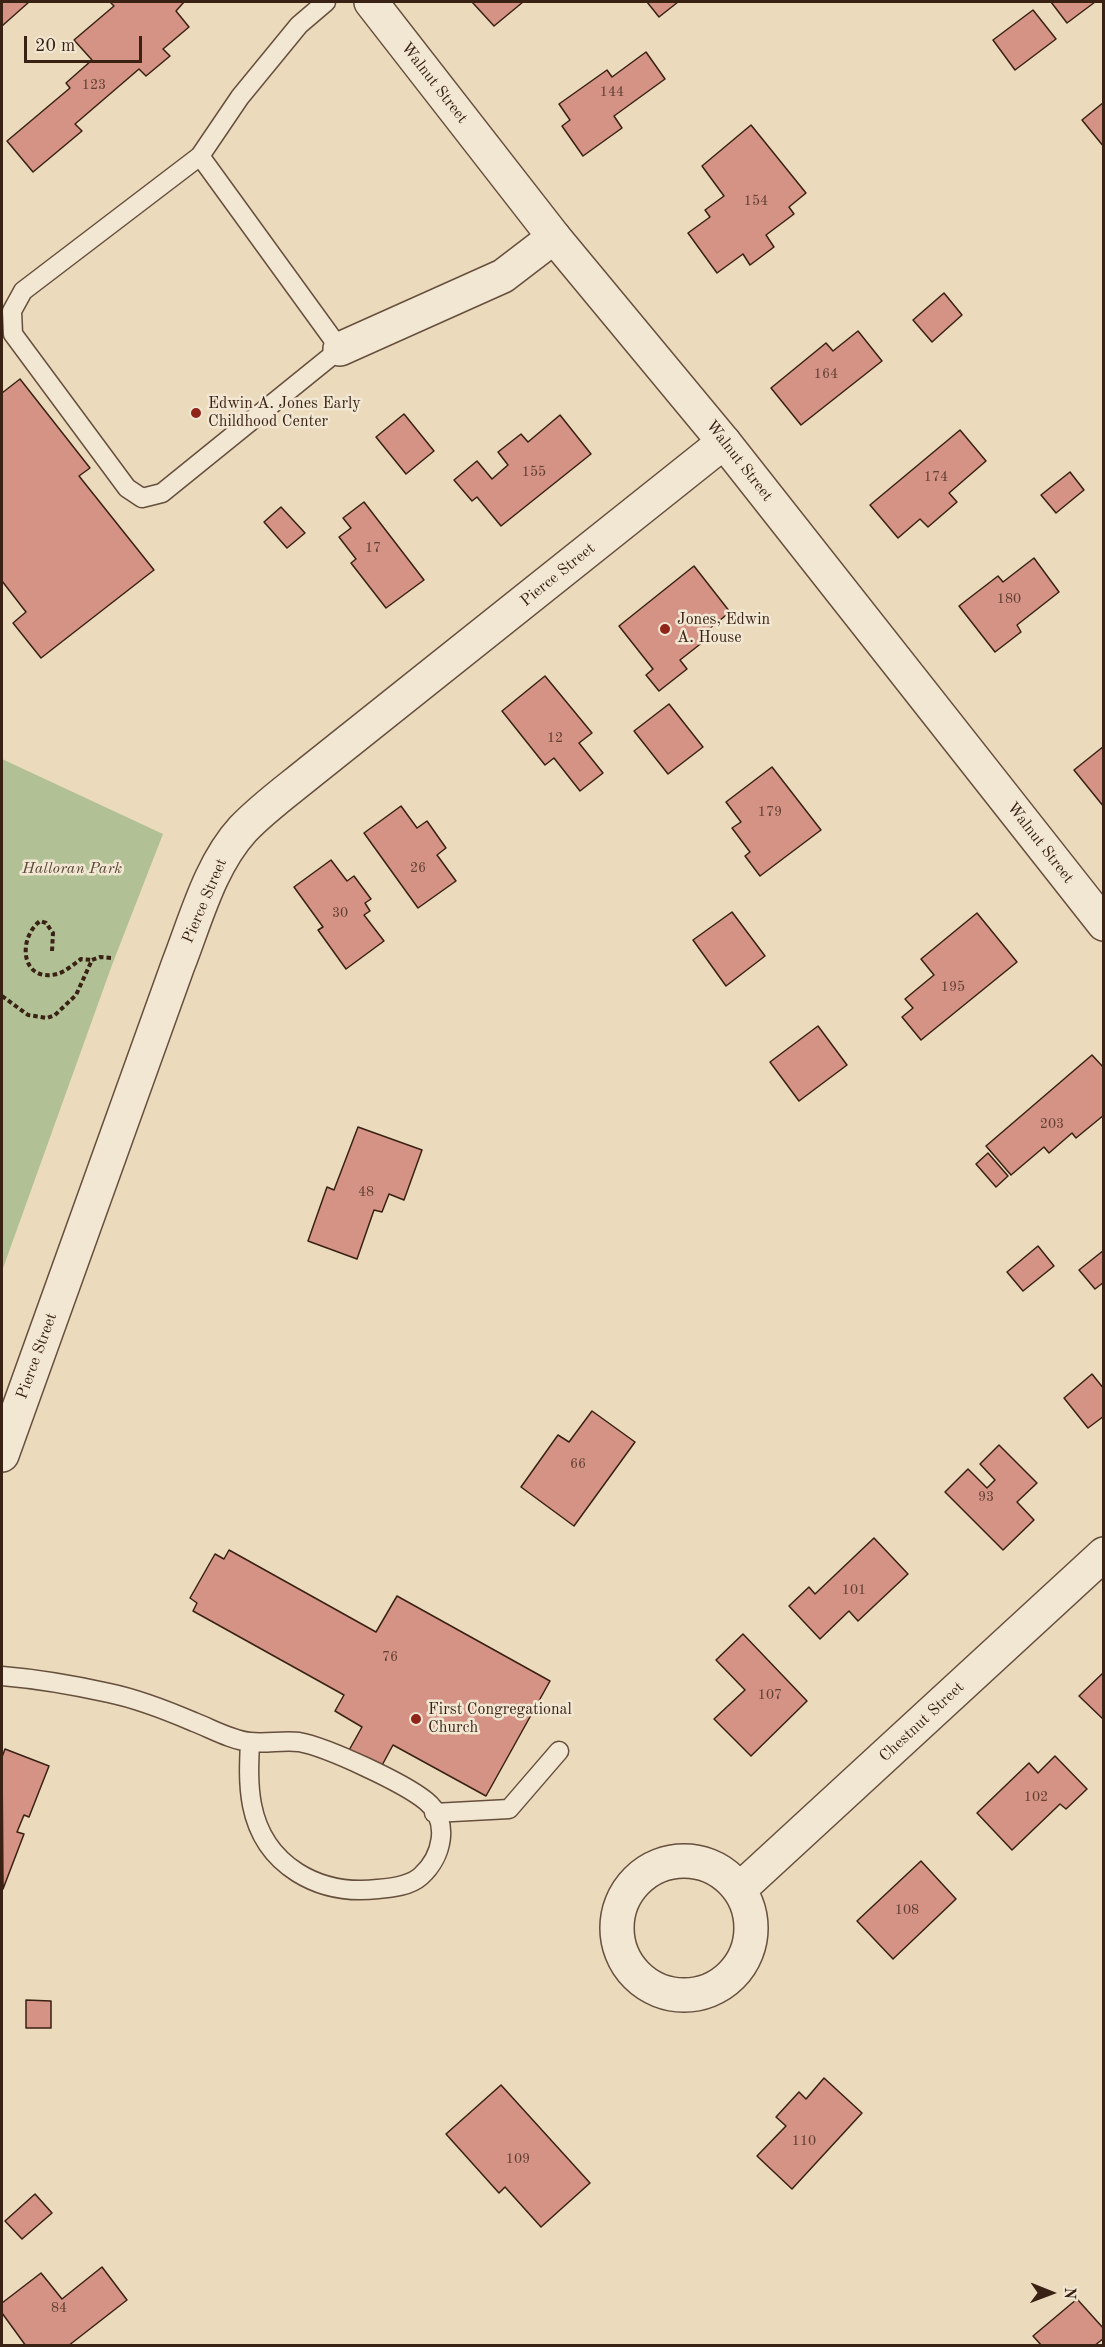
<!DOCTYPE html>
<html>
<head>
<meta charset="utf-8">
<style>
	body { margin:0 }
	#map { position:relative; width:1105px; height:2347px; overflow:hidden; background:#ebdabc; font-family:"Old Standard TT",serif }
	canvas { display:block }
	.frame { position:absolute; inset:0; border:3px solid #392113; pointer-events:none }
	.north { position:absolute; left:1021px; top:2263px; width:60px; height:60px; -webkit-text-stroke:4px #f2e7d3; paint-order:stroke; rotate:91deg; font-size:16px; font-weight:700; line-height:24px; text-align:center; color:#392113 }
	.north::after { content:''; display:block; margin:auto; width:21px; height:27px; background:#392113; clip-path:polygon(50% 0,100% 100%,50% 72%,0 100%) }
	.scale { position:absolute; left:24px; top:36px; width:118px; height:27px; box-sizing:border-box; border:3px solid #392113; border-top:0; padding-left:8px; font-size:18px; line-height:21px; white-space:nowrap; color:#392113; -webkit-text-stroke:4px #f2e7d3; paint-order:stroke }
</style>
</head>
<body>
<div id="map">
<canvas width="1105" height="2347"></canvas>
<div class="frame"></div>
<div class="north">N</div>
<div class="scale">20 m</div>
</div>
<script>
const c = document.querySelector('canvas').getContext('2d');
c.lineJoin = 'round';
function fill(path, color) {
  c.fillStyle = color;
  c.fill(path, 'evenodd');
}
function strokePath(path, color, width, dash) {
  c.strokeStyle = color;
  c.lineWidth = width;
  c.lineCap = dash ? 'butt' : 'round';
  c.setLineDash(dash || []);
  c.stroke(path);
}
function write(font, color, halo, rows, align = 'center') {
  c.font = font + ' "Old Standard TT",serif';
  c.lineWidth = 5;
  c.setLineDash([]);
  c.textBaseline = 'middle';
  c.strokeStyle = halo;
  c.fillStyle = color;
  for (const [text, x, y, turn = 0] of rows) {
    c.save();
    c.translate(x, y);
    c.rotate((+turn || 0) * Math.PI / 180);
    c.textAlign = isNaN(turn) ? turn : align;
    if (halo) c.strokeText(text, 0, 0);
    c.fillText(text, 0, 0);
    c.restore();
  }
}
fill(new Path2D(`
	M2,759l161,75 -51,131 -110,306z`), '#b1c195');
const building = new Path2D(`
	M2,2h27l-27,24z
	M110,2h74l-8,9 13,16 -26,22 7,7 -24,20 -7,-7 -64,55 7,7 -49,41 -26,-31 63,-53 -4,-5 26,-23 -18,-20 40,-34z
	M472,2h51l-29,24z
	M647,2h31l-19,15z
	M1051,2h44l-28,21z
	M1033,10l23,29 -41,31 -22,-30z
	M646,52l19,27 -51,37 8,12 -39,28 -21,-30 8,-6 -11,-16 48,-34 5,7z
	M1104,102v45l-22,-27z
	M751,125l55,68 -17,14 5,7 -28,21 8,12 -24,18 -7,-11 -26,19 -29,-40 22,-16 -5,-7 19,-14 -22,-30z
	M944,293l18,22 -30,27 -19,-22z
	M858,331l24,30 -81,64 -30,-37 55,-45 7,8z
	M20,379l70,89 -11,8 75,94 -113,88 -28,-35 13,-11 -24,-31v-188z
	M404,414l30,37 -28,23 -30,-37z
	M560,415l31,39 -90,72 -24,-29 -5,4 -18,-21 23,-19 15,18 16,-14 -10,-13 23,-18 7,8z
	M960,430l26,31 -37,32 8,9 -29,25 -8,-8 -22,19 -28,-33z
	M1070,472l14,18 -28,23 -15,-18z
	M364,502l60,78 -38,28 -35,-45 5,-4 -17,-22 12,-9 -8,-10z
	M281,507l24,26 -18,15 -23,-26z
	M1034,558l25,34 -42,33 4,7 -26,20 -36,-46 39,-30 5,6z
	M694,566l36,46 -26,21 4,5 -28,22 7,9 -28,22 -13,-16 7,-6 -34,-43z
	M545,676l47,57 -13,10 24,30 -23,18 -26,-33 -9,7 -43,-54z
	M669,704l34,43 -35,27 -34,-43z
	M1104,746v61l-30,-37z
	M772,767l49,63 -61,46 -15,-20 5,-4 -18,-24 9,-6 -15,-20z
	M401,806l16,22 10,-7 19,27 -9,7 19,26 -38,27 -54,-75z
	M331,860l16,21 7,-5 17,23 -6,4 5,8 -6,4 20,26 -38,28 -28,-39 5,-3 -29,-40z
	M732,912l33,44 -39,30 -33,-46z
	M977,913l40,49 -96,78 -19,-23 11,-9 -8,-9 29,-24 -13,-16z
	M818,1026l29,39 -48,36 -29,-39z
	M1092,1055l12,13v47l-28,23 -4,-5 -23,20 -5,-6 -33,28 -25,-29z
	M358,1127l64,23 -18,50 -15,-6 -7,18 -8,-2 -17,49 -49,-18 19,-54 7,3z
	M988,1153l20,23 -12,11 -20,-23z
	M1038,1246l16,20 -31,25 -16,-19z
	M1104,1250v32l-9,7 -16,-19z
	M1092,1374l12,15v27l-16,12 -24,-30z
	M592,1411l43,31 -61,84 -53,-39 37,-52 11,7z
	M999,1445l38,38 -20,19 17,18 -31,30 -58,-58 23,-23 19,19 8,-8 -15,-16z
	M874,1538l34,36 -50,47 -9,-10 -29,28 -31,-33 20,-19 6,7z
	M229,1550l147,82 21,-36 153,85 -64,115 -93,-51 -13,24 -32,-17 14,-25 -27,-16 9,-16 -151,-84 4,-8 -7,-5 25,-44 9,5z
	M743,1634l64,67 -56,55 -37,-37 31,-29 -29,-30z
	M1104,1672v48l-25,-24z
	M5,1749l44,17 -20,51 -5,-2 -7,17 7,2 -21,55 -1,-132z
	M1055,1756l32,33 -21,20 -6,-5 -48,46 -35,-37 52,-50 9,10z
	M921,1861l35,38 -63,60 -36,-38z
	M26,2000l25,1v27h-25z
	M824,2078l38,35 -70,76 -35,-33 29,-30 -10,-9 23,-25 7,7z
	M501,2085l89,98 -49,44 -36,-40 -6,6 -53,-59z
	M35,2194l17,19 -30,26 -17,-18z
	M102,2267l25,33 -59,46h-42l-24,-33v-10l39,-30 21,26z
	M1077,2299l27,30v9l-10,8h-52l-9,-10z`);
fill(building, '#d49385');
strokePath(building, '#392113', 1.5);
const service = new Path2D(`
	M200,156l140,193 -178,144 -20,5 -15,-10 -114,-154 -1,-23 11,-20 177,-135 40,-59 59,-72 27,-23
	M2,1676c36,3 71,9 107,17 29,6 57,17 85,29 18,7 37,18 56,20 16,2 33,-2 49,0 28,5 105,41 127,59 25,20 16,56 -5,75 -11,10 -29,12 -43,13 -59,7 -114,-23 -126,-84 -4,-21 -3,-42 -2,-63
	M434,1813l75,-4 50,-58`);
const minor = new Path2D(`
	M340,349l163,-73 51,-39
	M2,1455l176,-490c18,-46 32,-100 65,-136 20,-21 45,-39 67,-57l414,-330
	M617 1928a67 67 0 1 1 134 0a67 67 0 1 1-134 0Z
	M740,1889l364,-335`);
const tertiary = new Path2D(`
	M371,2l183,235 170,205 380,482`);
strokePath(service, '#664f3d', 21);
strokePath(minor, '#664f3d', 36);
strokePath(tertiary, '#664f3d', 36);
strokePath(new Path2D(`
	M52,951l1,-18 -7,-10 -6,-2c-23,18 -19,62 17,53 8,-2 17,-10 24,-15l11,1
	M2,996l26,19 19,3 8,-3 21,-20 16,-35 8,-3 12,1`), '#392113', 4, [4.5, 3]);
strokePath(service, '#f2e7d3', 18);
strokePath(minor, '#f2e7d3', 33);
strokePath(tertiary, '#f2e7d3', 33);
for (const [x, y, r, color] of [
	[196,413,6,"#8f2418"],
	[665,629,6,"#8f2418"],
	[416,1719,6,"#8f2418"]
]) {
  const dot = new Path2D();
  dot.arc(x, y, r, 0, 2 * Math.PI);
  c.fillStyle = color;
  c.fill(dot);
  strokePath(dot, '#f2e7d3', 2);
}
write('14px', '#603e30', null, [
	["123",94,85],
	["144",612,92],
	["154",756,201],
	["164",826,374],
	["155",534,472],
	["174",936,477],
	["17",373,548],
	["180",1009,599],
	["12",555,738],
	["179",770,812],
	["26",418,868],
	["30",340,913],
	["195",953,987],
	["203",1052,1124],
	["48",366,1192],
	["66",578,1464],
	["93",986,1497],
	["101",854,1590],
	["76",390,1657],
	["107",770,1695],
	["102",1036,1797],
	["108",907,1910],
	["110",804,2141],
	["109",518,2159],
	["84",59,2308]
]);
write('16px', '#392113', '#f2e7d3', [
	["Walnut Street",434,83,52],
	["Walnut Street",739,461,52],
	["Pierce Street",558,575,-39],
	["Walnut Street",1040,843,52],
	["Pierce Street",205,901,-67],
	["Pierce Street",37,1356,-70],
	["Chestnut Street",922,1722,-43]
]);
write('16px', '#392113', '#f2e7d3', [
	["Edwin A. Jones Early",208,404],
	["Childhood Center",208,422],
	["Jones, Edwin",677,620],
	["A. House",677,638],
	["First Congregational",428,1710],
	["Church",428,1728]
], 'left');
write('italic 16px', '#574934', '#f2e7d3', [
	["Halloran Park",72,869]
]);
</script>
</body>
</html>
